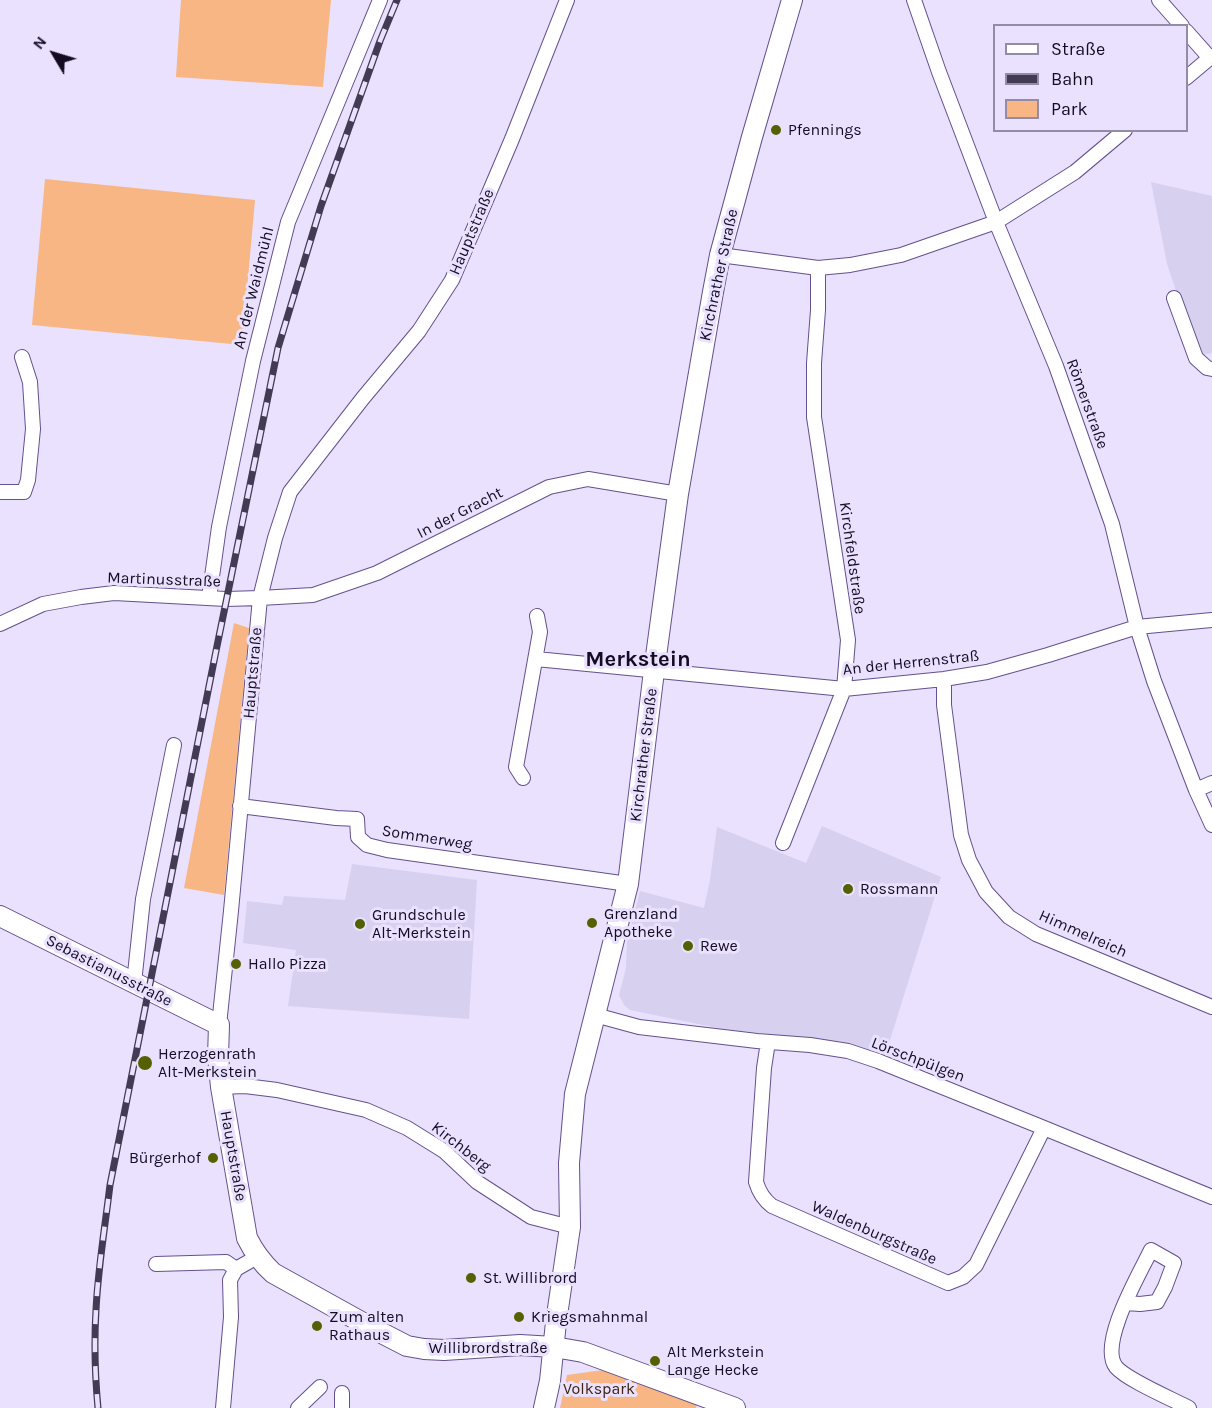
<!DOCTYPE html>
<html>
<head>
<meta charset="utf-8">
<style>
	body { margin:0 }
	#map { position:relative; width:1212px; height:1408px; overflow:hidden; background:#e9e1fd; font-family:Karla,sans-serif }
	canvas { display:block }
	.legend { position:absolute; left:993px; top:24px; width:195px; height:108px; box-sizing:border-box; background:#e9e1fd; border:2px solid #948ca6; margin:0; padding:8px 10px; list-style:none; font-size:18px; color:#150c24 }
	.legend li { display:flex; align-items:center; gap:12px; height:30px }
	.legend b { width:30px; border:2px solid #948ca6 }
	.north { position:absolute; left:24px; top:24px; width:60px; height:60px; -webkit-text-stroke:4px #e9e1fd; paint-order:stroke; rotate:308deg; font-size:16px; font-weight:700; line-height:24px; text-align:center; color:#150c24 }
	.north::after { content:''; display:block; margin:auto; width:21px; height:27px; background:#150c24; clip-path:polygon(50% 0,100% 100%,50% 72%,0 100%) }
</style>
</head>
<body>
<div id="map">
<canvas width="1212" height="1408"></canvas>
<ul class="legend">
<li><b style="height:8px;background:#fff"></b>Straße</li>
<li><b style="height:8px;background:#433a53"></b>Bahn</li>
<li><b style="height:16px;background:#f8b684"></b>Park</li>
</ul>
<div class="north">N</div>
</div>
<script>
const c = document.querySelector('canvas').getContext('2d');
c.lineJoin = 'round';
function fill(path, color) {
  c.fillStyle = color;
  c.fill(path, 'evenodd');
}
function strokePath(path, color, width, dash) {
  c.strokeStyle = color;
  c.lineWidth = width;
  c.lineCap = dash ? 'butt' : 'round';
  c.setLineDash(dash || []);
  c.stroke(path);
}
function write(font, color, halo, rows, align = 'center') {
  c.font = font + ' Karla,sans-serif';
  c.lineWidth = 6;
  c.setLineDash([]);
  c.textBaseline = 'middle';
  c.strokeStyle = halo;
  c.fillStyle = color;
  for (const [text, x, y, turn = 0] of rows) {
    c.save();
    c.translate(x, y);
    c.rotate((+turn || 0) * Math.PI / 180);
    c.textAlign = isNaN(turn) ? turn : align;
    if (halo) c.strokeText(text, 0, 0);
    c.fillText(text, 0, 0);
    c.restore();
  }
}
fill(new Path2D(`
	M1151,182l61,14v157l-14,3 -31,-92z
	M822,826l119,51 -56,179 -41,-14 -122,-13 -92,-19 -6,-5 -5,-10 7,-27 1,-26 13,-51 64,17 6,-28 7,-53 89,36z
	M352,864l125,16 -8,139 -181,-13 8,-56 -53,-7 4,-42 35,4 2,-9 61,4z`), '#d8d0ef');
fill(new Path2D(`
	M181,0h150l-8,87 -147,-10z
	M45,179l210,21 -13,145 -210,-20z
	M234,623l15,5 -25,267 -40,-7z
	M603,1370l94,32 -1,6h-136l7,-33z`), '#f8b684');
const street = new Path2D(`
	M914,0l25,72 57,150 60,144 56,158 25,103 17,54 42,109 16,35
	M1159,0l23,26
	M1186,31l23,26
	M1186,78l26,-22
	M720,255l98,13 32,-3 51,-10 95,-33 79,-50 50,-42
	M1174,298l22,60 11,10 5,1
	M0,492h24l4,-12 5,-51 -3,-47 -8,-25
	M209,598l10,-71 34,-166 35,-139 92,-222
	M0,624l43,-20 38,-7 33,-4 112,6 34,-1 53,-3 64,-22 172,-86 39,-8 90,15
	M536,659l308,30 100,-10 43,-7 61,-17 89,-28 75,-7
	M944,679v26l17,130 8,25 17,32 23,25 27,17 176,73
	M523,778l-7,-11 24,-135 -3,-16
	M1196,790l16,-7
	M240,806l96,12 21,1 1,18 9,8 20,5 241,34
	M783,843l61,-154 4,-49 -34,-223v-54l4,-53v-42
	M134,983l9,-84 31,-154
	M595,1015l44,12 118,14 53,4 38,6 30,10 166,67 168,69
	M219,1025l12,-114 29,-313 15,-60 15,-46 73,-94 56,-67 33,-51 60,-141 55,-139
	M768,1042l-4,26 -8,114c3,10 7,17 16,24l176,77 15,-6 13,-12 68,-137
	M221,1087l24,-1 32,4 89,20 41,18 37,23 33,31 54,35 39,10
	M156,1264l70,-2 10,7
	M1126,1303l14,1 17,-2 8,-15 9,-24 -23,-13c-11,23 -53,94 -35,117 11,13 56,32 73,41
	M223,1408l8,-91 -1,-37 6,-11 21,-12
	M298,1408l22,-21
	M342,1408v-15`);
const secondary = new Path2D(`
	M0,916l219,109 -1,32 3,30 26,151c7,14 14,24 26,35l99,55 35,18 17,3 20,1 76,-5 34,2 29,5 152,56
	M544,1408l6,-27 6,-59 14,-95 -1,-64 6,-69 53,-210 26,-213 24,-177 35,-202 7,-37 32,-118 40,-137`);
strokePath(street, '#64508c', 16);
strokePath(secondary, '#64508c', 22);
strokePath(street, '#fff', 14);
strokePath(secondary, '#fff', 20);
const rail = new Path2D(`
	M98,1408c-3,-32 -4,-65 -2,-98 2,-42 9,-83 14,-125l106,-534 62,-303 43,-142 59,-165 17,-41`);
strokePath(rail, '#433a53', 7);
strokePath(rail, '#e9e1fd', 4.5, [14]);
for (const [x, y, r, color] of [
	[776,130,6,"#556101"],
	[848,889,6,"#556101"],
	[592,923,6,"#556101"],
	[360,924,6,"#556101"],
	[688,946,6,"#556101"],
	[236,964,6,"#556101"],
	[145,1063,8,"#556101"],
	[213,1158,6,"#556101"],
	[471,1278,6,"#556101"],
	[519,1317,6,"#556101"],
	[317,1326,6,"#556101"],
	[655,1361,6,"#556101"]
]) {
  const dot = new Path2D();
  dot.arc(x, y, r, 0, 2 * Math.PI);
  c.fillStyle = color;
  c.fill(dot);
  strokePath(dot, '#e9e1fd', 2);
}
write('16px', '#150c24', '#e9e1fd', [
	["Pfennings",788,130],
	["Rossmann",860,889],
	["Grenzland",604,914],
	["Apotheke",604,932],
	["Grundschule",372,915],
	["Alt-Merkstein",372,933],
	["Rewe",700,946],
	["Hallo Pizza",248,964],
	["Herzogenrath",158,1054],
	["Alt-Merkstein",158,1072],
	["Bürgerhof",201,1158,"right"],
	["St. Willibrord",483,1278],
	["Zum alten",329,1317],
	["Rathaus",329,1335],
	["Kriegsmahnmal",531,1317],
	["Alt Merkstein",667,1352],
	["Lange Hecke",667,1370]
], 'left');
write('16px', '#150c24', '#e9e1fd', [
	["Hauptstraße",472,232,-67],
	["Kirchrather Straße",719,275,-78],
	["An der Waidmühl",254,288,-76],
	["Römerstraße",1087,404,70],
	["In der Gracht",460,513,-27],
	["Kirchfeldstraße",852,558,82],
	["Martinusstraße",164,580,2],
	["An der Herrenstraß",911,663,-6],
	["Hauptstraße",253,673,-85],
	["Kirchrather Straße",644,755,-83],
	["Sommerweg",427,838,9],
	["Himmelreich",1083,934,24],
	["Sebastianusstraße",109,971,27],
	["Lörschpülgen",918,1060,21],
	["Kirchberg",461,1147,38],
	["Hauptstraße",233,1156,80],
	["Waldenburgstraße",874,1233,24],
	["Willibrordstraße",488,1348]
]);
write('16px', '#3f240d', '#e9e1fd', [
	["Volkspark",599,1389]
]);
write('bold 22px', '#150c24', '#e9e1fd', [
	["Merkstein",638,660]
]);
</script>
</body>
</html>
